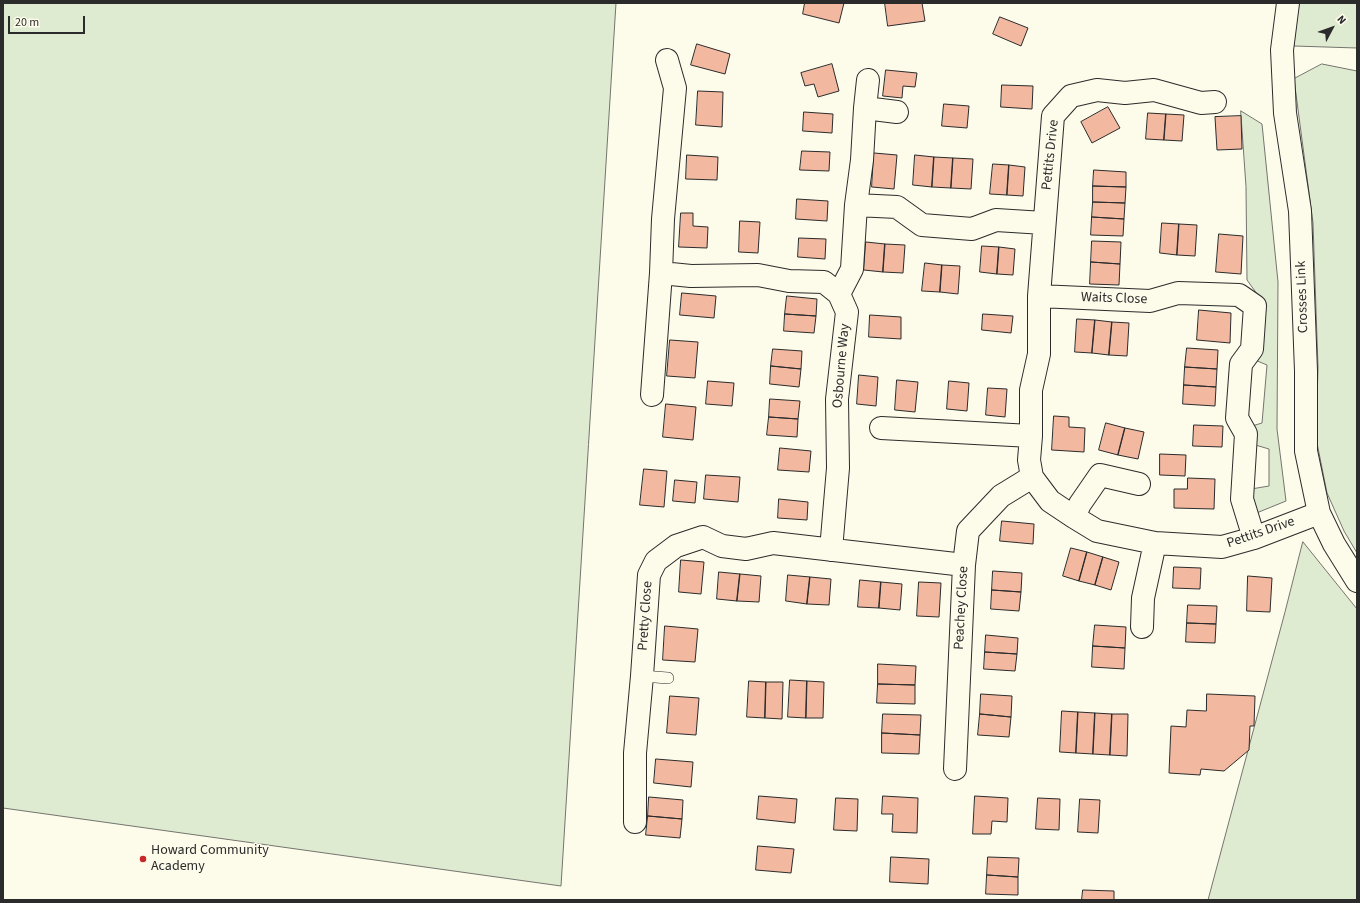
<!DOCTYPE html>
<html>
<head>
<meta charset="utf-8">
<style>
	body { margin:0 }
	#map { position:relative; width:1360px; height:903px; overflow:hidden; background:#fdfbea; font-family:"Source Sans 3",sans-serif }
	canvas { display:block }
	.frame { position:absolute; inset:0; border:4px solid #2b2b2b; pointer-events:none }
	.north { position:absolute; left:1312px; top:8px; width:40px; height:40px; -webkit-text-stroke:3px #fdfbea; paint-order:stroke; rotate:49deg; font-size:11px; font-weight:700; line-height:16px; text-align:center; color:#2b2b2b }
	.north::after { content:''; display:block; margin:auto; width:14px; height:18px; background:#2b2b2b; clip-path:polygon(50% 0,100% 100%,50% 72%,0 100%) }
	.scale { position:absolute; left:8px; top:16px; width:77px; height:18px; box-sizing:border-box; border:2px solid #2b2b2b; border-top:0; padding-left:5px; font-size:12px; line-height:14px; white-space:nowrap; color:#2b2b2b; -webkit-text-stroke:3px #fdfbea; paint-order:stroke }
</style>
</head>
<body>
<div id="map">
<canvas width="1360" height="903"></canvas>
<div class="frame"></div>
<div class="north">N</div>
<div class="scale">20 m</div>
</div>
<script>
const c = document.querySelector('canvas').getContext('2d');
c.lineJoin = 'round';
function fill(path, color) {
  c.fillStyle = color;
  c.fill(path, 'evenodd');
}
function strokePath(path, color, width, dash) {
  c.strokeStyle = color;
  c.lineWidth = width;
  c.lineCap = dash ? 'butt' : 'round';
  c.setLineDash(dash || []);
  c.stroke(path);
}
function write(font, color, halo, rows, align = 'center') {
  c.font = font + ' "Source Sans 3",sans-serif';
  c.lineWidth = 3;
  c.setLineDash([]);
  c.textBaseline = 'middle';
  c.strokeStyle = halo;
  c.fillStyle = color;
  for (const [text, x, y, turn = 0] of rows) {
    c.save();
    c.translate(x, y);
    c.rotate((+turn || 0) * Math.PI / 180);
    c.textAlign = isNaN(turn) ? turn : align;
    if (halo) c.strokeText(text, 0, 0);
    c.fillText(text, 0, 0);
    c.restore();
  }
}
const green = new Path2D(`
	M3,3h613l-55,883 -558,-78z
	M1299,3h58v45l-63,-2z
	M1322,64l35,7v482l-13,-22 -17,-38 -11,-55 2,-71 -5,-144 -19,-144z
	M1241,111l21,13 16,158 -1,147 9,72 -32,13 -3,-25 18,-3v-37l-17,-5v-18l10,-3 5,-58 -12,-5 5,-62 -13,-18 -1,-93z
	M1303,542l54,67v291h-149l77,-288z`);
fill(green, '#deebd1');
strokePath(green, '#74746e', 1);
const building = new Path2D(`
	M805,3h39l-5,20 -36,-9z
	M885,3h37l3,18 -37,5z
	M1000,17l28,11 -7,18 -28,-12z
	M697,44l33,10 -5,20 -34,-9z
	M832,64l7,27 -21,6 -4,-13 -9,2 -4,-13z
	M886,70l31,3 -2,14 -12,-1 -1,12 -19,-2z
	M1002,85l31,1 -1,23 -31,-2z
	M698,91l25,1 -1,35 -26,-2z
	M944,104l25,2 -2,22 -25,-2z
	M1108,107l12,21 -28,15 -11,-21z
	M804,112l29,2 -1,19 -29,-2z
	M1148,113l18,1 -2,26 -18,-1z
	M1166,114l18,1 -2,26 -18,-1z
	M1241,116l1,33 -25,1 -2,-33z
	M802,151l28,1 -1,19 -29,-1z
	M874,153l23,2 -3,34 -22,-2z
	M687,155l31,2 -1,23 -31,-1z
	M915,155l19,2 -2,30 -19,-2z
	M934,157l19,1 -2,30 -19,-1z
	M953,158l20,1 -2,30 -20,-1z
	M993,164l16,1 -2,30 -17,-1z
	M1009,165l16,2 -2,29 -16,-1z
	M1094,170l32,2v15l-33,-1z
	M1093,186l33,1 -1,16 -32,-1z
	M797,199l31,2 -1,20 -31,-2z
	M1093,202l32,1 -1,16 -32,-2z
	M681,213h12v13l15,1 -1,21 -28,-1z
	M1092,217l32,2 -1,17 -32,-1z
	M740,221l20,1 -2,31 -19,-1z
	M1162,223l17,1 -2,31 -17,-2z
	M1179,224l18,1 -2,31 -18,-1z
	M1219,234l24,2 -2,38 -25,-2z
	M799,238l27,1 -1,20 -27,-2z
	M1092,241l29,1 -1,22 -29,-2z
	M866,242l19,2 -2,28 -19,-2z
	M885,244l20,1 -2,28 -20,-1z
	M982,246l17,1 -2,27 -17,-2z
	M999,247l16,2 -2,26 -16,-1z
	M1091,262l29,2 -1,21 -29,-1z
	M925,263l17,2 -2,27 -18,-1z
	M942,265l18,1 -2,28 -18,-2z
	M682,293l34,3 -2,22 -34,-3z
	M787,296l30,3 -1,17 -31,-2z
	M1199,310l32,3 -1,30 -33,-3z
	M785,314l31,2 -2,17 -30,-2z
	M983,314l30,2 -2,17 -29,-3z
	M870,315l31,2v22l-32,-2z
	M1077,319l18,1 -3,33 -17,-1z
	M1095,320l17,2 -3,33 -17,-2z
	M1112,322l17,1 -2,33 -18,-1z
	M670,340l28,2 -3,36 -28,-2z
	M1187,348l31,2 -1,19 -32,-2z
	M773,349l29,2 -1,18 -30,-3z
	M771,366l30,3 -2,18 -29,-3z
	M1185,367l32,2 -1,18 -32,-2z
	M859,375l19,2 -2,29 -19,-2z
	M897,380l21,2 -3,30 -20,-2z
	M708,381l26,2 -2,23 -26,-2z
	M949,381l20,2 -2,28 -20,-2z
	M1184,385l32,2 -1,19 -32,-2z
	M988,388l19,1 -2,28 -19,-2z
	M770,399l30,2 -2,18 -29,-2z
	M666,404l30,3 -3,33 -30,-3z
	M1054,416l15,1v10l16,1 -1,24 -32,-2z
	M769,417l29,2 -1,18 -30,-2z
	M1106,423l19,5 -7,27 -19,-5z
	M1194,425l29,1 -1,21 -29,-1z
	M1125,428l19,4 -6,27 -20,-4z
	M780,448l31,3 -2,21 -31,-2z
	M1160,454l26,1 -1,21 -25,-1z
	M644,469l23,2 -3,36 -24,-2z
	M706,475l34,2 -2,25 -34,-3z
	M1188,478l27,1 -1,30 -40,-1v-19h13z
	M675,480l22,2 -2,21 -22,-2z
	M779,499l29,3 -1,18 -29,-2z
	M1002,521l32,3 -1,20 -33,-3z
	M1071,548l16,4 -8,29 -16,-5z
	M1087,552l16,5 -8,28 -16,-4z
	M1103,557l16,5 -8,28 -16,-5z
	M681,560l23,2 -3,32 -22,-2z
	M1174,567l27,1 -1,21 -27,-1z
	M993,571l29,2 -1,19 -29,-2z
	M719,572l21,2 -3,27 -20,-2z
	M740,574l21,2 -2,26 -22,-1z
	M788,575l22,2 -3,27 -21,-3z
	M1248,576l24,2 -2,34 -23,-1z
	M810,577l21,2 -2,26 -22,-1z
	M860,580l21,2 -2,26 -21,-1z
	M881,582l21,2 -2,26 -21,-2z
	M919,582l22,1 -2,34 -22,-1z
	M992,590l29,2 -2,19 -28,-2z
	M1188,605l29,1 -1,18 -29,-1z
	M1187,623l29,1 -1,19 -29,-1z
	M1095,625l31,2 -1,21 -32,-2z
	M665,626l33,3 -3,33 -32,-2z
	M986,635l32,3 -1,16 -32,-2z
	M1093,646l32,2 -1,21 -32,-2z
	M985,652l32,2 -2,17 -31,-2z
	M878,664l38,2 -1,19 -37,-1z
	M790,680l17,1 -1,37 -18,-1z
	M749,681l17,1 -1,36 -18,-1z
	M807,681l17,1 -1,36h-17z
	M766,682h17l-1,37 -17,-1z
	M878,684l37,1v19l-38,-1z
	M981,694l31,2 -1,21 -31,-3z
	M1207,694l48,2 -1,30h-4l-1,24 -25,21 -23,-2 -1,6 -31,-2 2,-47 15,1 1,-17 19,1z
	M670,696l29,2 -3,37 -29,-2z
	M1062,711l16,1 -2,41 -16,-1z
	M1078,712l17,1 -2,41 -17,-1z
	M1095,713l17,1 -2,41 -17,-1z
	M883,714l38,1 -1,20 -38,-2z
	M980,714l31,3 -2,20 -31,-2z
	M1112,714h16l-1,42 -17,-1z
	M882,733l38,2 -1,19 -37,-1z
	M656,759l37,3 -2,25 -37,-4z
	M759,796l38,3 -2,24 -38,-4z
	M883,796l35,2 -1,35 -25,-1 1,-18h-11z
	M975,796l33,2 -1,24 -15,-1 -1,13h-18z
	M649,797l34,3 -1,19 -34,-3z
	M836,798l22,1 -1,32 -23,-1z
	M1038,798l22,1 -1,31 -23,-1z
	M1080,799l20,1 -2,33 -20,-1z
	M648,816l34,3 -2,19 -34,-3z
	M758,846l36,3 -3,24 -35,-3z
	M891,857l38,2 -1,25 -38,-2z
	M988,857l31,1 -1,19 -31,-2z
	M987,875l31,2v18l-32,-1z
	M1083,890l31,1v9h-32z`);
fill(building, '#f2b8a0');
strokePath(building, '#2b2b2b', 1);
const service = new Path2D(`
	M642,676l26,2`);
const minor = new Path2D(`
	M1288,3l-6,47 3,63 15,98 6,160v80l13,62 15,31 23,37
	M1215,102l-14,1 -47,-13 -29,3 -28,-3 -26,6 -18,20 -14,180v58l-8,36v46l-2,24 3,17 18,24 24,16 23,14 58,12 67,4 32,-9 65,-25
	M865,108l32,4
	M856,205l41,2 25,18 50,4 24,-9 48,3
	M661,273l30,3 67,-1 31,6 35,1 15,12 8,18 -10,87 1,69 -7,82
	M839,294l13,-25 4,-64 6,-45 3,-52 3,-28
	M1039,296l111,5 28,-8 61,2 16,11 -3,43 -11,15 -4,54 9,16 -4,65 12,39
	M652,395l9,-122 2,-54 12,-131 -8,-28
	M881,428l150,8
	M1074,517l6,-13 20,-29 39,9
	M1142,627l1,-29 12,-55
	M955,769l9,-204 4,-34 33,-35 31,-19
	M635,822v-69l7,-77 7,-101 7,-14 20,-15 27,-9 19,9 24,3 27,-6 191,22`);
strokePath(service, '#2b2b2b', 12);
strokePath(minor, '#2b2b2b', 24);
strokePath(service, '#fdfbea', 11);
strokePath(minor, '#fdfbea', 22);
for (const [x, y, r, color] of [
	[143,859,4,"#c62828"]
]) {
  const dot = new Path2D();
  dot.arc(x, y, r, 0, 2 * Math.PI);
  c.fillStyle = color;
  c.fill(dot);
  strokePath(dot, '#fdfbea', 1.5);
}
write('14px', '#2b2b2b', '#fdfbea', [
	["Pettits Drive",1051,155,-84],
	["Crosses Link",1303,297,-92],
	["Waits Close",1114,299,2],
	["Osbourne Way",842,366,-85],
	["Pettits Drive",1261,533,-19],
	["Peachey Close",962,608,-87],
	["Pretty Close",646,616,-86]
]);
write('14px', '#2b2b2b', '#fdfbea', [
	["Howard Community",151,851],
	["Academy",151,867]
], 'left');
</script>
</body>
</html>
